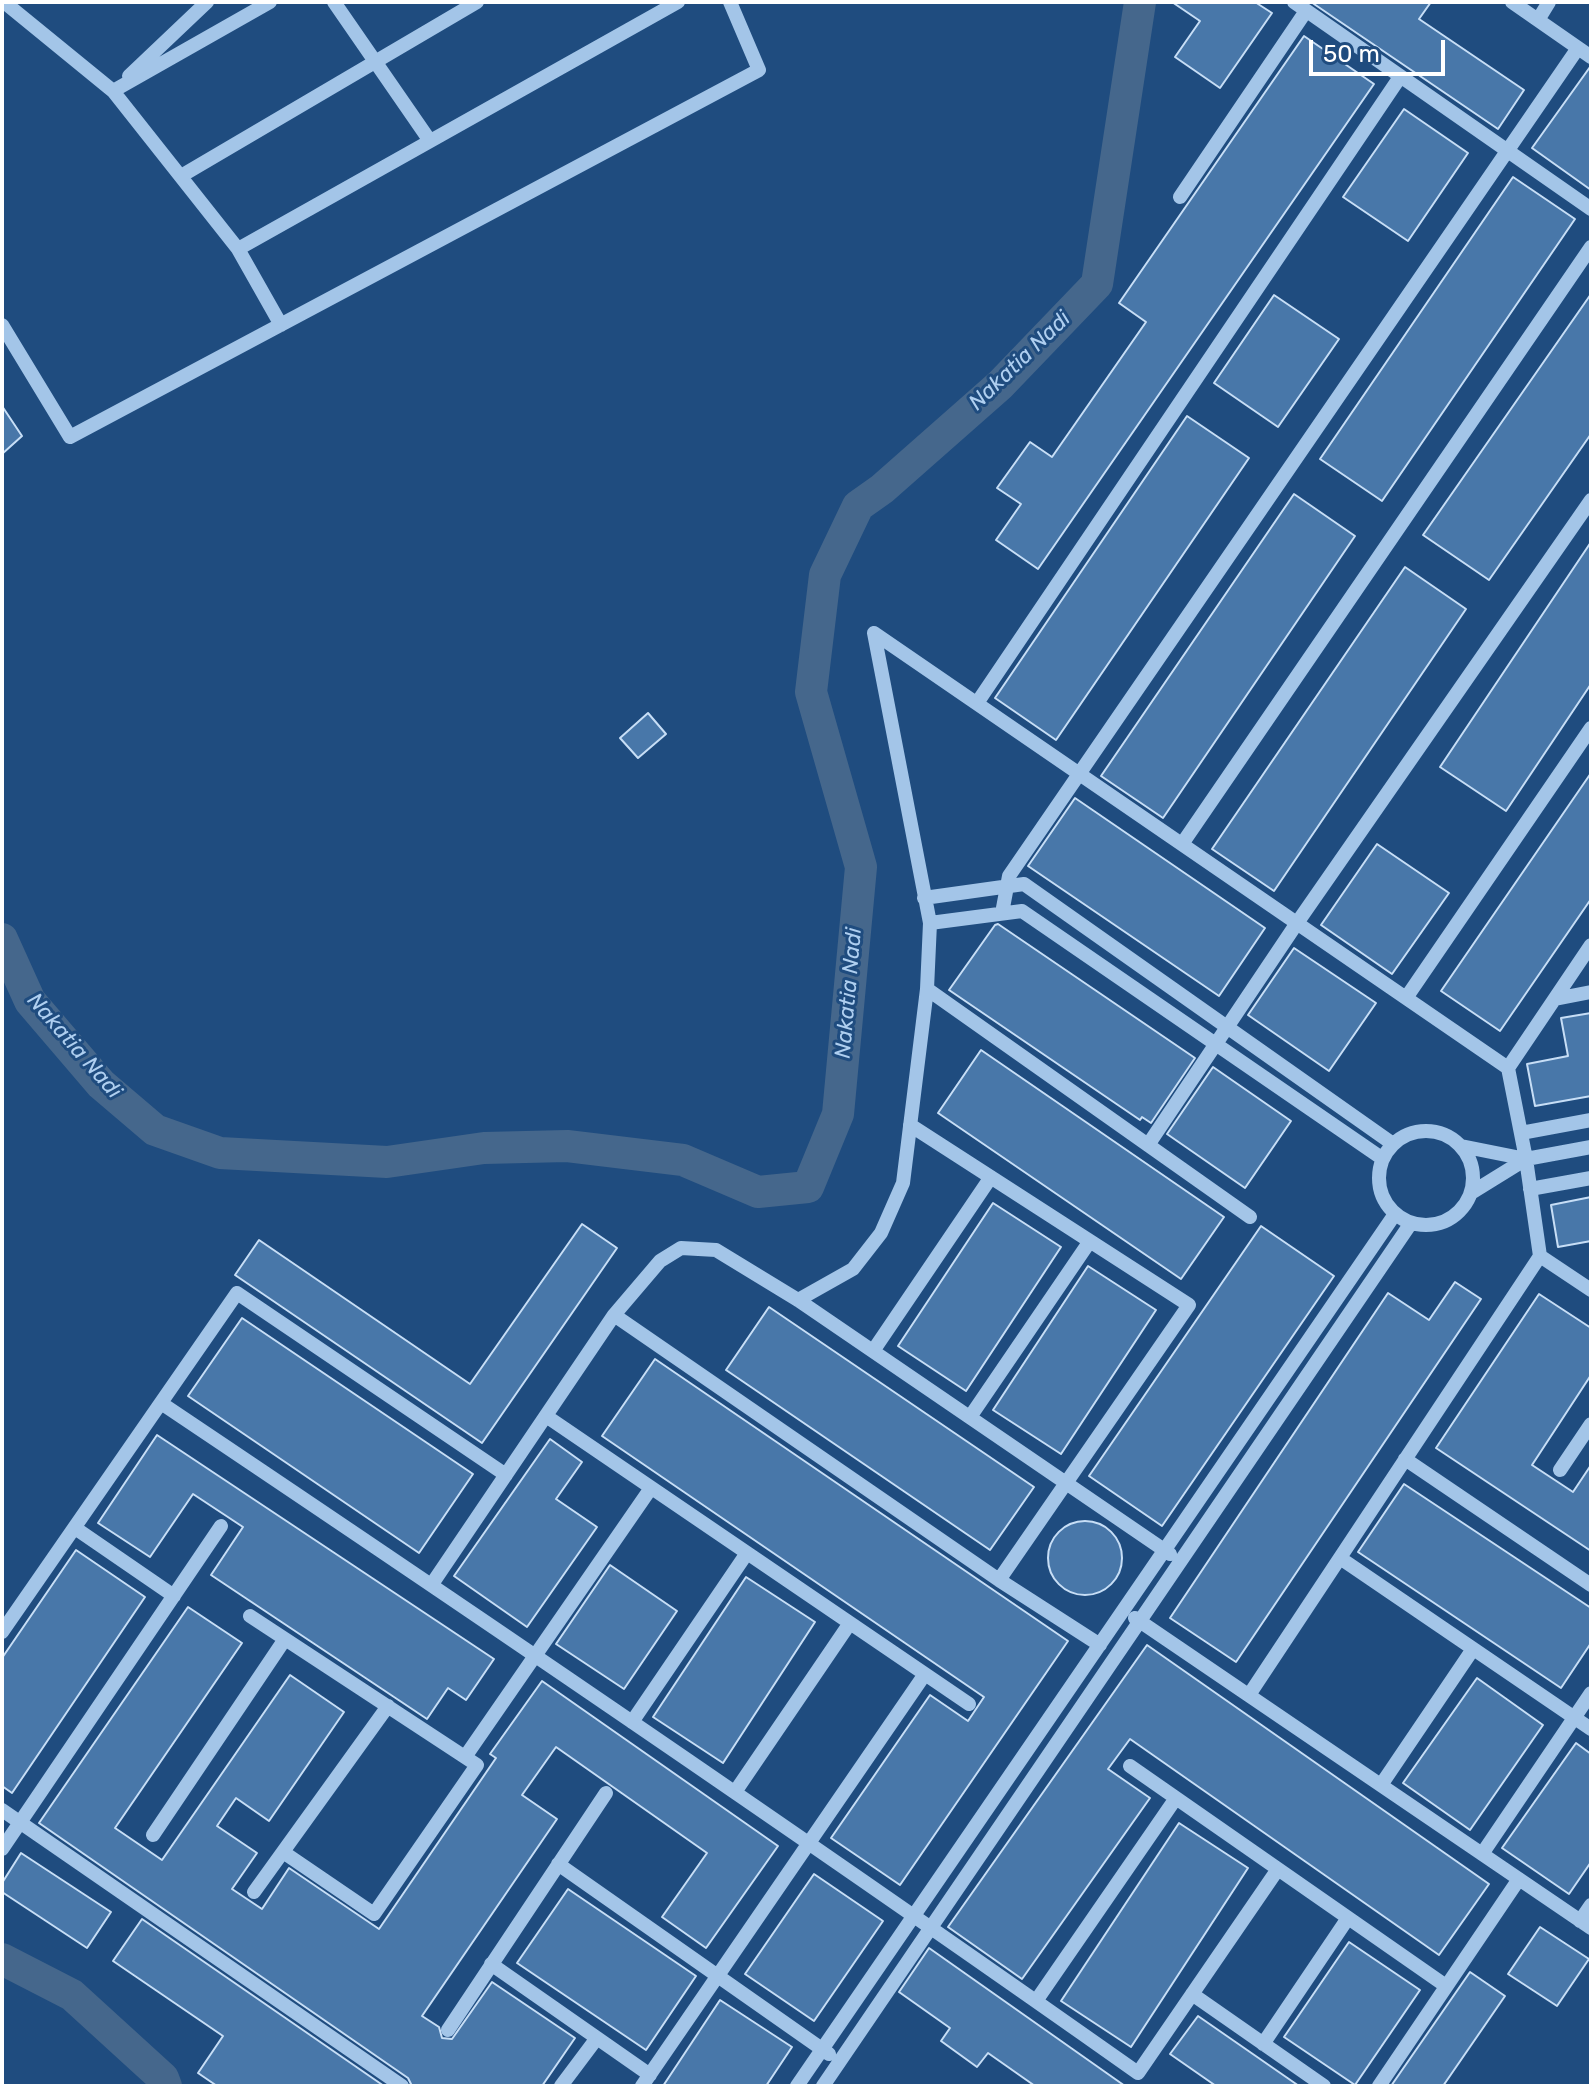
<!DOCTYPE html>
<html>
<head>
<meta charset="utf-8">
<style>
	body { margin:0 }
	#map { position:relative; width:1593px; height:2088px; overflow:hidden; background:#1f4c7f; font-family:Rubik,sans-serif }
	canvas { display:block }
	.frame { position:absolute; inset:0; border:4px solid #fff; pointer-events:none }
	.scale { position:absolute; left:1309px; top:40px; width:136px; height:36px; box-sizing:border-box; border:4px solid #fff; border-top:0; padding-left:10px; font-size:24px; line-height:28px; white-space:nowrap; color:#fff; -webkit-text-stroke:6px #1f4c7f; paint-order:stroke }
</style>
</head>
<body>
<div id="map">
<canvas width="1593" height="2088"></canvas>
<div class="frame"></div>
<div class="scale">50 m</div>
</div>
<script>
const c = document.querySelector('canvas').getContext('2d');
c.lineJoin = 'round';
function strokePath(path, color, width, dash) {
  c.strokeStyle = color;
  c.lineWidth = width;
  c.lineCap = dash ? 'butt' : 'round';
  c.setLineDash(dash || []);
  c.stroke(path);
}
function fill(path, color) {
  c.fillStyle = color;
  c.fill(path, 'evenodd');
}
function write(font, color, halo, rows, align = 'center') {
  c.font = font + ' Rubik,sans-serif';
  c.lineWidth = 6;
  c.setLineDash([]);
  c.textBaseline = 'middle';
  c.strokeStyle = halo;
  c.fillStyle = color;
  for (const [text, x, y, turn = 0] of rows) {
    c.save();
    c.translate(x, y);
    c.rotate((+turn || 0) * Math.PI / 180);
    c.textAlign = isNaN(turn) ? turn : align;
    if (halo) c.strokeText(text, 0, 0);
    c.fillText(text, 0, 0);
    c.restore();
  }
}
strokePath(new Path2D(`
	M2,939l28,62 71,83 54,46 65,23 167,9 97,-14 83,-2 116,14 75,32 50,-5 30,-73 23,-247 -50,-175 14,-117 33,-69 24,-17 118,-104 97,-101 43,-282
	M2,1959l70,36 91,83 3,8`), '#45678c', 32);
const building = new Path2D(`
	M1172,2h83l17,11 -52,75 -45,-31 25,-36z
	M1311,2h120l-12,17 105,71 -26,39z
	M1304,36l70,48 -336,485 -42,-29 25,-36 -24,-16 33,-46 22,15 94,-135 -27,-19z
	M1590,67h1v123l-59,-42z
	M1404,109l64,44 -60,88 -65,-44z
	M1513,177l62,42 -193,282 -62,-42z
	M1591,294v140l-102,146 -66,-45z
	M1274,295l65,44 -61,88 -64,-44z
	M2,406l20,30 -20,18z
	M1187,416l62,42 -193,282 -61,-42z
	M1294,494l61,42 -192,282 -62,-42z
	M1591,542v142l-85,127 -66,-44z
	M1405,567l61,42 -192,282 -62,-42z
	M648,713l18,21 -28,24 -18,-20z
	M1591,773v126l-91,132 -59,-40z
	M1075,798l190,130 -46,68 -191,-130z
	M1377,844l72,49 -57,81 -71,-49z
	M998,924l197,134 -44,65 -9,-6 -2,3 -191,-130 46,-65z
	M1294,948l82,55 -47,68 -81,-56z
	M1591,1013v83l-56,10 -8,-42 41,-8 -7,-38z
	M981,1050l243,167 -43,62 -243,-166z
	M1213,1067l78,54 -46,67 -78,-54z
	M1591,1197v44l-33,6 -7,-42z
	M993,1203l68,44 -95,144 -68,-45z
	M582,1224l35,24 -135,195 -247,-168 24,-35 211,144z
	M1261,1226l73,50 -172,250 -73,-50z
	M1088,1266l68,44 -95,144 -68,-44z
	M1455,1282l26,17 -245,363 -66,-44 218,-325 41,27z
	M1539,1294l52,34v47l-59,90 41,27 18,-27v86l-155,-103z
	M769,1307l265,180 -44,63 -264,-180z
	M242,1318l231,156 -54,79 -231,-157z
	M655,1359l413,282 -168,244 -69,-47 99,-143 38,26 16,-24 -382,-261z
	M157,1435l337,224 -28,41 -18,-12 -21,31 -216,-144 32,-48 -50,-33 -43,63 -52,-34z
	M550,1439l32,23 -26,37 41,28 -70,100 -73,-51z
	M1404,1484l187,124v35l-30,45 -203,-136z
	M1048 1558a37 37 0 1 1 74 0a37 37 0 1 1-74 0Z
	M76,1550l69,47 -133,196 -10,-7v-128z
	M610,1565l67,46 -53,78 -68,-45z
	M746,1577l69,45 -92,141 -70,-46z
	M188,1607l54,36 -127,185 47,32 128,-185 54,37 -75,109 -33,-23 -19,28 40,27 -25,36 30,20 27,-41 90,61 117,-171 -6,-4 52,-73 236,165 -72,102 -44,-31 45,-64 -151,-106 -34,48 35,24 -135,197 17,11 3,11 10,1 40,-57 83,56 -33,48h-130l-4,-8 -369,-255z
	M1147,1645l342,239 -50,71 -309,-216 -22,30 42,29 -128,181 -74,-52z
	M1477,1678l66,47 -73,105 -67,-47z
	M1576,1743l15,11v108l-22,32 -67,-46z
	M1179,1823l69,45 -117,179 -70,-46z
	M21,1853l90,59 -24,36 -85,-56v-9z
	M814,1874l69,47 -69,100 -69,-47z
	M568,1889l128,87 -50,74 -129,-87z
	M142,1919l242,167h-167l-19,-13 25,-37 -110,-75z
	M1540,1927l49,32 -32,47 -49,-32z
	M1349,1942l71,48 -65,95 -71,-48z
	M929,1948l196,138h-90l-47,-33 -11,14 -36,-26 9,-13 -51,-36z
	M1470,1972l35,24 -62,90h-52z
	M720,2000l72,47 -26,39h-103z
	M1198,2016l101,70h-83l-46,-32z`);
fill(building, '#4877a9');
strokePath(building, '#c7def6', 2);
strokePath(new Path2D(`
	M4,2l109,89 125,158 43,76
	M334,2l96,139
	M1294,2l297,207
	M1512,2l79,55
	M1538,20l11,-18
	M129,76l78,-74
	M113,91l157,-89
	M181,176l296,-174
	M1180,197l126,-186
	M238,249l440,-247
	M2,325l68,112 689,-367 -29,-68
	M874,633l634,435
	M977,703l423,-626
	M1182,844l409,-597
	M924,898l100,-14 369,260
	M1002,913l7,-37 569,-828
	M930,923l92,-12 361,248
	M1591,945l-83,123 18,91 14,97 51,34
	M927,989l323,228
	M1406,998l185,-270
	M1555,999l36,-7
	M910,1125l279,180 -190,275
	M1379 1178a47 47 0 1 1 94 0a47 47 0 1 1-94 0Z
	M1521,1133l70,-13
	M1148,1145l149,-222 294,-423
	M1461,1146l65,13 -55,34
	M1526,1159l65,-12
	M1530,1189l61,-11
	M798,1300l55,-31 28,-36 22,-50 24,-194 3,-66 -56,-290
	M614,1315l385,265 101,65
	M873,1351l118,-174
	M161,1403c328,220 654,442 977,670l140,-204
	M546,1416l423,288
	M970,1417l120,-176
	M1405,1459l186,126
	M1560,1470l31,-46
	M75,1528l99,68
	M1340,1558l251,171
	M432,1584l182,-269 46,-54 21,-13 35,2 82,50 372,254
	M250,1616l227,149 -103,149 -91,-62
	M1135,1618l456,310
	M2,1632l235,-339 269,182
	M1249,1695l291,-439
	M632,1722l115,-169
	M465,1757l186,-269
	M1130,1766l316,220
	M1381,1785l92,-136
	M735,1792l115,-169
	M2,1810l400,276
	M153,1835l132,-196
	M2,1849l219,-323
	M1482,1854l109,-161
	M558,1864l271,190
	M254,1892l134,-186
	M1580,1921l11,-16
	M491,1964l159,111
	M1192,1994l132,92
	M1036,2001l140,-203
	M448,2030l158,-237
	M1263,2044l85,-126
	M561,2086l36,-48
	M642,2086l283,-412
	M797,2086l598,-872
	M823,2086l588,-863
	M1379,2086l140,-207`), '#a3c5e8', 14);
write('italic 22px', '#afcff0', '#1f4c7f', [
	["Nakatia Nadi",1020,361,-44],
	["Nakatia Nadi",849,993,-85],
	["Nakatia Nadi",74,1046,49]
]);
</script>
</body>
</html>
